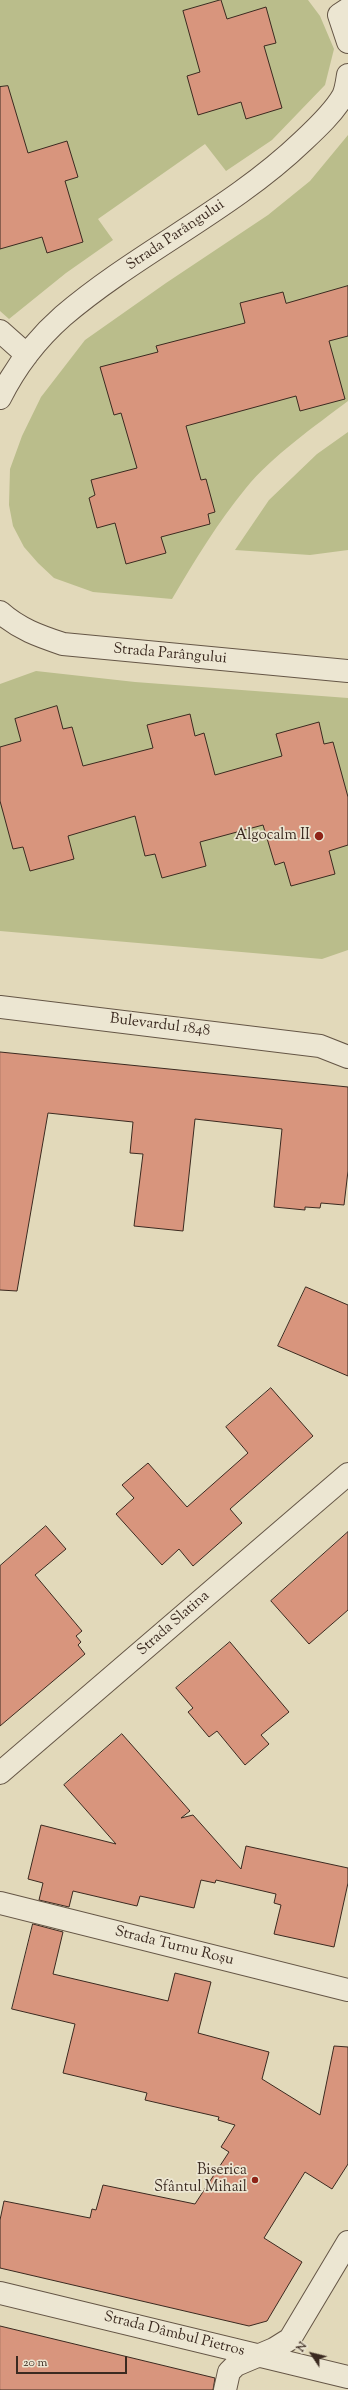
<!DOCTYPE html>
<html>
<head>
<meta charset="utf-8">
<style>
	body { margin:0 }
	#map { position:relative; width:348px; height:2390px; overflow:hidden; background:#e2d9ba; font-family:"Sorts Mill Goudy",serif }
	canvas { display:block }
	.north { position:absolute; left:292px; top:2334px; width:40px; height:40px; -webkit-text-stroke:3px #ece6d2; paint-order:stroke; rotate:305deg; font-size:11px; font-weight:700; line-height:16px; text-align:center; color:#3b2a20 }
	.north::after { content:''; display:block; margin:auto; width:14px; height:18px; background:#3b2a20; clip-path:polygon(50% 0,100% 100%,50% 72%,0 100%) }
	.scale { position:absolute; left:16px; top:2356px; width:111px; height:18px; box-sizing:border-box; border:2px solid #3b2a20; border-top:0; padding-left:5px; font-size:12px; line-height:14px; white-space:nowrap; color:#3b2a20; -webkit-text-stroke:3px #ece6d2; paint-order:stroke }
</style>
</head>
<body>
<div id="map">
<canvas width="348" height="2390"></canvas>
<div class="north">N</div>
<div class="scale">20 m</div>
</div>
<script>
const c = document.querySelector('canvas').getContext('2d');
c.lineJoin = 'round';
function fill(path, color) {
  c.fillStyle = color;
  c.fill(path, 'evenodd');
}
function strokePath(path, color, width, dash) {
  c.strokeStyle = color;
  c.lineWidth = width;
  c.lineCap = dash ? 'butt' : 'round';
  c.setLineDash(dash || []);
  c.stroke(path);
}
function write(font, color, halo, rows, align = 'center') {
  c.font = font + ' "Sorts Mill Goudy",serif';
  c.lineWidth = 3.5;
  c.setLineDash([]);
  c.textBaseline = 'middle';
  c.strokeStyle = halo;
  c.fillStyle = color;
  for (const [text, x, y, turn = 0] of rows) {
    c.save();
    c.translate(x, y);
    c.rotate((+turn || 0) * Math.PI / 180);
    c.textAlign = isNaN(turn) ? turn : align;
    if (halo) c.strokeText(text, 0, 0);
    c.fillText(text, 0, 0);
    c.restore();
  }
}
fill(new Path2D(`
	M0,0h308l12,16 14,33 -9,36 -53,55 -46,31 -21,-27 -107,75 15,21 -47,33 -57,46 -9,-8z
	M348,135v266c-33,25 -76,55 -102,87 -28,34 -51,72 -74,111l-79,-7 -39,-14 -16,-15 -14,-16 -11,-21 -4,-21 1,-36 12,-33 19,-39 44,-57 81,-57 102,-68 42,-34z
	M348,432v118l-38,5 -75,-5 34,-50 48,-46z
	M36,671l99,11 213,16v252l-26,9 -322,-28v-247z`), '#babd8b');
const building = new Path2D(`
	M221,0l6,19 39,-12 10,36 -12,3 18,62 -36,11 -5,-17 -43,13 -11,-39 13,-4 -17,-61z
	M8,86l20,67 39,-12 11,36 -13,4 18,61 -36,11 -5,-16 -42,12v-162z
	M348,286v50l-19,5 16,58 -45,12 -4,-15 -110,30 15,54 5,-1 9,33 -7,2 2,10 -49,13 5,16 -40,11 -11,-41 -18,5 -8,-30 6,-3 -4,-15 46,-12 -16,-55 -7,2 -14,-48 58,-15 -2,-6 89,-23 -5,-20 43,-11 3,11z
	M57,706l6,23 9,-2 11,39 70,-18 -6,-23 43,-11 5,22 9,-3 11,42 67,-19 -6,-22 43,-12 5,22 9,-2 15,55v48l-19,6 6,23 -44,12 -7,-24 -9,3 -12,-40 -63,17 6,24 -44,12 -7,-24 -10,2 -10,-40 -67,20 6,23 -44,12 -7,-24 -10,2 -13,-48v-54l21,-6 -6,-22z
	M0,1052l348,35v84l-4,34 -23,-2 -1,5 -15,-1v3l-31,-3 8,-78 -87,-10 -12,112 -49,-5 9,-72 -13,-1 3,-31 -85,-9 -31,178 -17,-1z
	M306,1287l42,18v71l-70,-30z
	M271,1388l42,48 -83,73 12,14 -49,43 -14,-17 -17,16 -46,-51 18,-16 -12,-13 26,-22 39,44 61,-54 -22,-26z
	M46,1526l20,23 -31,26 47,56 -6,5 5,6 -3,3 7,9 -85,72v-160z
	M348,1532v78l-39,34 -38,-43z
	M230,1642l59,70 -28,23 8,9 -24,21 -28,-34 -8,6 -21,-25 5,-4 -17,-20z
	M122,1734l68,77 -9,7 12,-3 48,54 5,-23 102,22v15l-14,64 -60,-13 7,-29 -7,-2 2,-9 -60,-14 -1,3 -14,-3 -7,28 -54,-12 -3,10 -64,-15 -4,16 -30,-7 4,-17 -15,-4 13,-54 75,19 -52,-59z
	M33,1924l30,8 -10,42 115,27 7,-28 36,9 -13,51 71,19 -7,27 58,36 14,-69 14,1v117l-16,25 -27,-17 -41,66 38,24 -35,59 -18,5 -249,-58v-48l4,-19 86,17 2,-9 4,1 7,-25 92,19 34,-52 -8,-5 14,-22 -17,-5 1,-3 -74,-17 2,-7 -84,-20 12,-49 -63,-15z
	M0,2326l215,52 -2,12h-213z`);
fill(building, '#d8957d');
strokePath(building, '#3b2a20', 1);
const minor = new Path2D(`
	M348,9l-9,6 9,27
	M0,331l27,24
	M0,398c15,-30 38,-60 63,-82 75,-64 168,-106 240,-175 14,-13 31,-29 40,-45 3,-6 4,-15 5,-21
	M0,612c19,17 39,24 63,32l285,27
	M0,1007l320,39 28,11
	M0,1773l348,-299
	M0,1903l348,87
	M0,2293l348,84
	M225,2390l4,-18 7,-7 38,-16 16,-10 58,-97`);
strokePath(minor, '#655646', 24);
strokePath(minor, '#ece6d2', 22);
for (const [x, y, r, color] of [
	[319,836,5,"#8f2418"],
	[255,2180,4,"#8f2418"]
]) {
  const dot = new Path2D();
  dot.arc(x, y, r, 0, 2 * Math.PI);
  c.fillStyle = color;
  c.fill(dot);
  strokePath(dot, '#ece6d2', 1.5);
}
write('15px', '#3b2a20', '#ece6d2', [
	["Strada Parângului",176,236,-34],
	["Strada Parângului",170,655,5],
	["Bulevardul 1848",160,1026,7],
	["Strada Slatina",174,1624,-41],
	["Strada Turnu Roșu",174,1947,14],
	["Strada Dâmbul Pietros",174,2335,14]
]);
write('15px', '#3b2a20', '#ece6d2', [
	["Algocalm II",310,836],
	["Biserica",247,2171],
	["Sfântul Mihail",247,2188]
], 'right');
</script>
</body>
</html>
